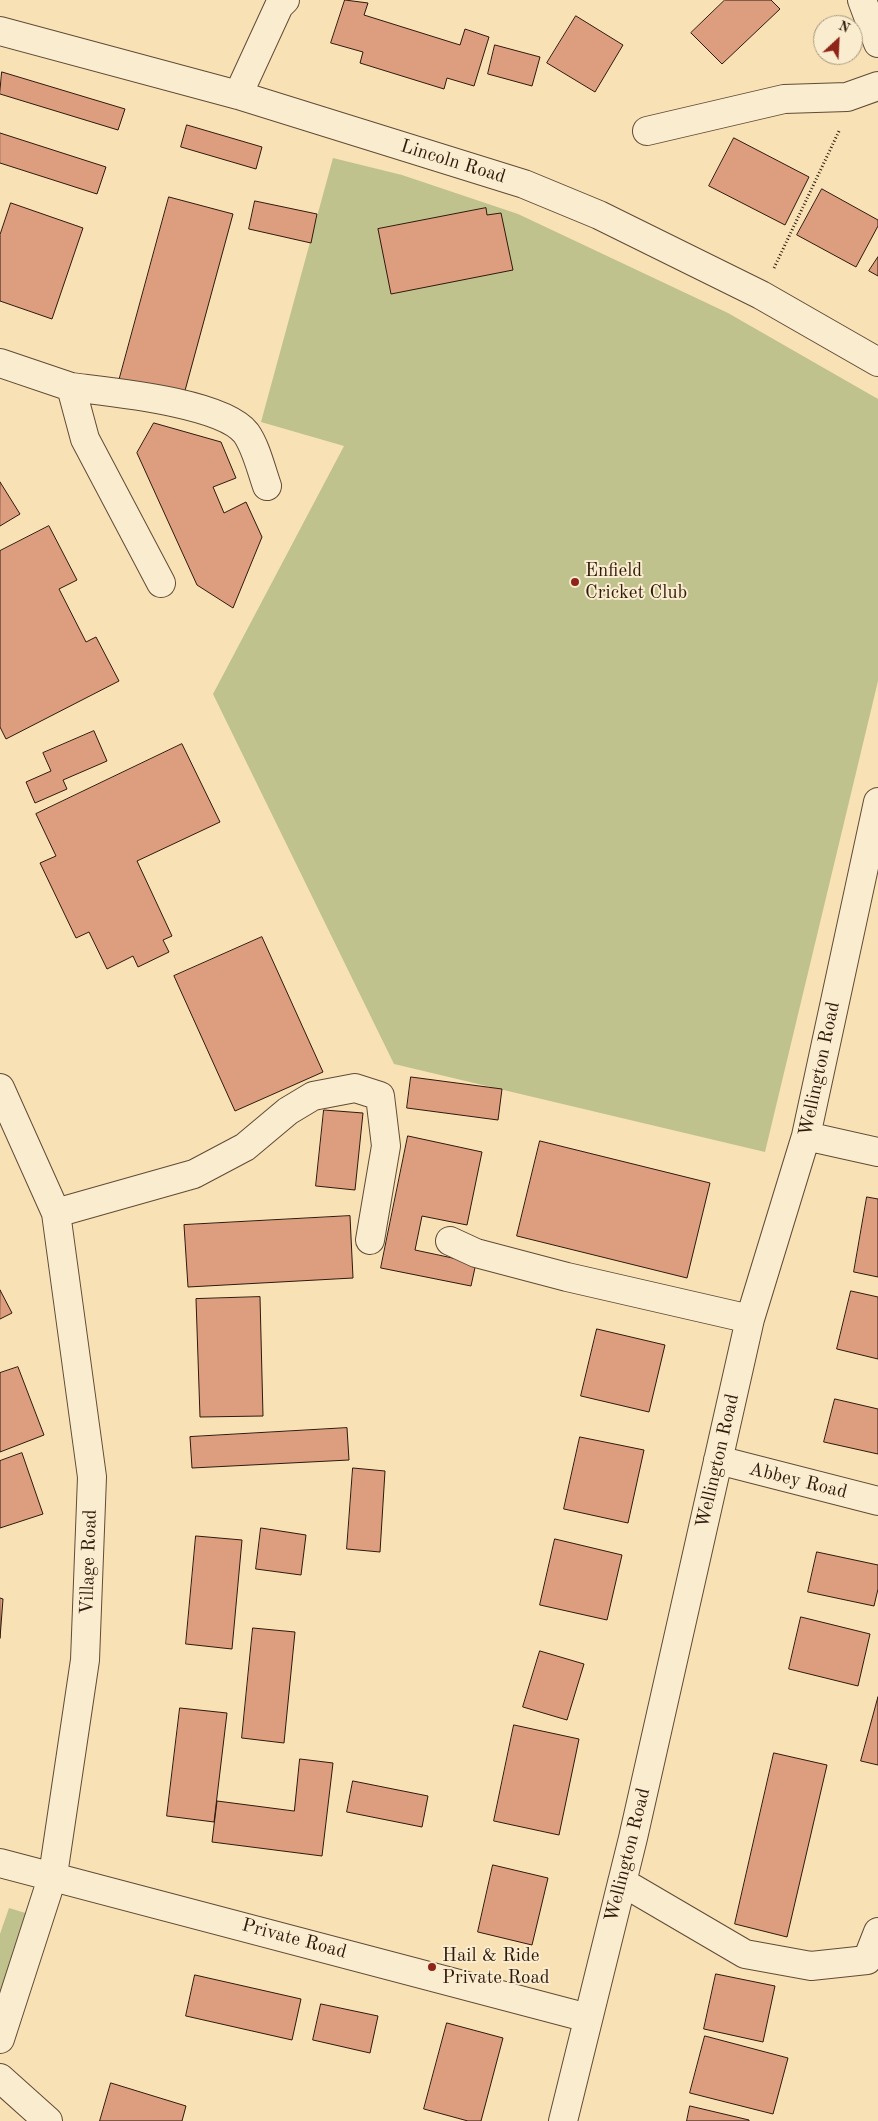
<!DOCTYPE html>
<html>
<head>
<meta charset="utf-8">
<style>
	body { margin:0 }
	#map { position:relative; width:878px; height:2121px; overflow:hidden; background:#f7e1b5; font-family:"Old Standard TT",serif }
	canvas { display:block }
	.north { position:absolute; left:813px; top:15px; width:50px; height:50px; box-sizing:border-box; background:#faeccf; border:1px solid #a99881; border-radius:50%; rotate:25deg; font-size:14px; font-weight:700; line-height:20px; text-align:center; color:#2f190d }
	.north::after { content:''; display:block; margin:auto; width:18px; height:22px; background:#8f2418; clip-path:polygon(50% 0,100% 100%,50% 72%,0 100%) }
</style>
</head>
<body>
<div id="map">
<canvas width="878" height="2121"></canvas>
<div class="north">N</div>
</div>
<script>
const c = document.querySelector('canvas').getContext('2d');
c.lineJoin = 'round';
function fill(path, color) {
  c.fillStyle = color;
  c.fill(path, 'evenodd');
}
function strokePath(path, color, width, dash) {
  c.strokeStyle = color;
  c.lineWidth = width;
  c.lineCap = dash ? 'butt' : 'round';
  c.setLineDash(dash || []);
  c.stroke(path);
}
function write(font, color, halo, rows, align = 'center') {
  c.font = font + ' "Old Standard TT",serif';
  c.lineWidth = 4;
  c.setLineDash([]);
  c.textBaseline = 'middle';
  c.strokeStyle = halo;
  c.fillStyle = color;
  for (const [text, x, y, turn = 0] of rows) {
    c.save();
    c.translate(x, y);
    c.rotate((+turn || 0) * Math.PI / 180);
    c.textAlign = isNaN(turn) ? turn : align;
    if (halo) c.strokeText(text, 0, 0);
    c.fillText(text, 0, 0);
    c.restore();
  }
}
fill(new Path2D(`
	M333,158l69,17 116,39 210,99 150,86v282l-113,471 -371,-88 -181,-370 131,-248 -83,-24z
	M9,1908l23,7 -32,92v-73z`), '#bfc28c');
const building = new Path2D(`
	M345,0l23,3 -4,12 96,30 5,-16 24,8 -15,49 -27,-8 -3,11 -84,-26 3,-11 -32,-9z
	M725,0h46l9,9 -58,55 -31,-31z
	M576,16l47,29 -28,47 -48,-29z
	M495,45l45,12 -8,29 -44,-12z
	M2,72l123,37 -7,21 -118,-36z
	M187,125l75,22 -6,22 -75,-22z
	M0,133l106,34 -9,27 -97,-31z
	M734,138l75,39 -24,48 -76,-39z
	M822,189l56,31v6l-22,41 -59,-32z
	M169,197l64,17 -50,184 -64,-17z
	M255,201l62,13 -6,29 -62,-14z
	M11,203l72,25 -31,91 -52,-18v-66z
	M486,208l1,7 14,-2 12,57 -122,24 -13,-65z
	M878,257v19l-9,-5z
	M154,423l67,19 15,36 -23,9 11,26 22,-11 16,35 -29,71 -36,-23 -60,-132z
	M0,482l20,32 -20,12z
	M49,526l28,54 -18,9 27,53 10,-5 23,44 -113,58 -6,-12v-176z
	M94,731l13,30 -44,19 4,9 -32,14 -9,-21 25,-11 -8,-18z
	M182,744l38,78 -83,39 35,75 -9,4 6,12 -31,15 -5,-11 -26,13 -18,-37 -13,6 -36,-75 16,-7 -20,-42z
	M262,937l61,135 -88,39 -61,-135z
	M411,1077l91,12 -4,31 -91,-12z
	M324,1110l39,3 -8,77 -39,-4z
	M408,1136l74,16 -15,73 -45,-9 -7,34 61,13 -5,23 -90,-18z
	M540,1141l170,42 -23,95 -170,-42z
	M867,1197l11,2v78l-24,-5z
	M350,1216l3,62 -165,9 -4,-62z
	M0,1290l12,23 -12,6z
	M851,1291l27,6v62l-41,-10z
	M260,1297l3,119 -63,1 -4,-118z
	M597,1329l68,16 -16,67 -68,-16z
	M18,1367l26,68 -44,17v-79z
	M835,1399l43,10v45l-54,-12z
	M347,1428l2,32 -157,8 -2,-31z
	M580,1437l64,13 -16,73 -64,-14z
	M22,1453l21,61 -43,14v-67z
	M353,1468l32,3 -5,81 -33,-3z
	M261,1528l45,7 -5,40 -45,-6z
	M196,1536l46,4 -10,109 -46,-5z
	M555,1539l67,16 -15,65 -67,-15z
	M817,1552l61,13v24l-4,17 -66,-14z
	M0,1598l3,1 -3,39z
	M801,1617l69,17 -12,52 -69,-17z
	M253,1628l42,4 -11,111 -42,-5z
	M540,1651l44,13 -17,56 -44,-13z
	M878,1697v68l-17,-4z
	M180,1708l47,5 -13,109 -47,-6z
	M514,1725l65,14 -20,96 -65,-14z
	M774,1753l53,12 -40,172 -52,-13z
	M300,1759l33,4 -11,93 -110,-14 5,-41 77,10z
	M353,1781l75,15 -6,31 -75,-15z
	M493,1865l55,13 -16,67 -54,-13z
	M716,1974l59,12 -12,56 -59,-13z
	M195,1975l106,24 -9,41 -106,-24z
	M321,2004l57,12 -8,37 -57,-13z
	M447,2023l56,15 -22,83h-13l-44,-12z
	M705,2036l83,22 -15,56 -83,-21z
	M111,2083l75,23 -4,15h-82z
	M690,2106l59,14v1h-62z`);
fill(building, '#dd9e80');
strokePath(building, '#2f190d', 1);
const minor = new Path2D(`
	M862,0l16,43
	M0,31l238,64 286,89 75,31 162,80 117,67
	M238,95l41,-89 6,-6
	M647,131l137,-32 63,-2 31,-11
	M0,363l71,24
	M161,583l-76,-144 -14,-52c38,5 151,15 175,46 10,14 15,36 21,53
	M0,1088l56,125 36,264 -7,183 -32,215 -53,164
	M806,1136l72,16
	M56,1213l138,-39 51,-27 43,-36 25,-15 42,-8 25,8 6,50 -16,94
	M450,1241l26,12 91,24 183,42
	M718,1460l160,41
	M0,1863l588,155
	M622,1882l123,72 66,12 56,-6 11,-28
	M0,2078l48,43
	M563,2121l70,-283 117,-519 56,-183 72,-334`);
strokePath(minor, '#614b37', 30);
strokePath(new Path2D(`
	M774,268l66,-139`), '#2f190d', 3, [1, 2.5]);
strokePath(minor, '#faeccf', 28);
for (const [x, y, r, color] of [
	[575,582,5,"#8f2418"],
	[432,1967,5,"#8f2418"]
]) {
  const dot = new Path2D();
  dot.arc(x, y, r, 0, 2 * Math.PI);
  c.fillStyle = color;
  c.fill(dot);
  strokePath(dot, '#faeccf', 2);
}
write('19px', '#2f190d', '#faeccf', [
	["Lincoln Road",453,162,17],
	["Wellington Road",820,1069,-78],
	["Wellington Road",718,1461,-77],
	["Abbey Road",798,1481,14],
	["Village Road",89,1562,-88],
	["Wellington Road",628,1855,-76],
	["Private Road",294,1939,15]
]);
write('19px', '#2f190d', '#faeccf', [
	["Enfield",585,571],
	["Cricket Club",585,593],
	["Hail & Ride",442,1956],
	["Private Road",442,1978]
], 'left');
</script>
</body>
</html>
